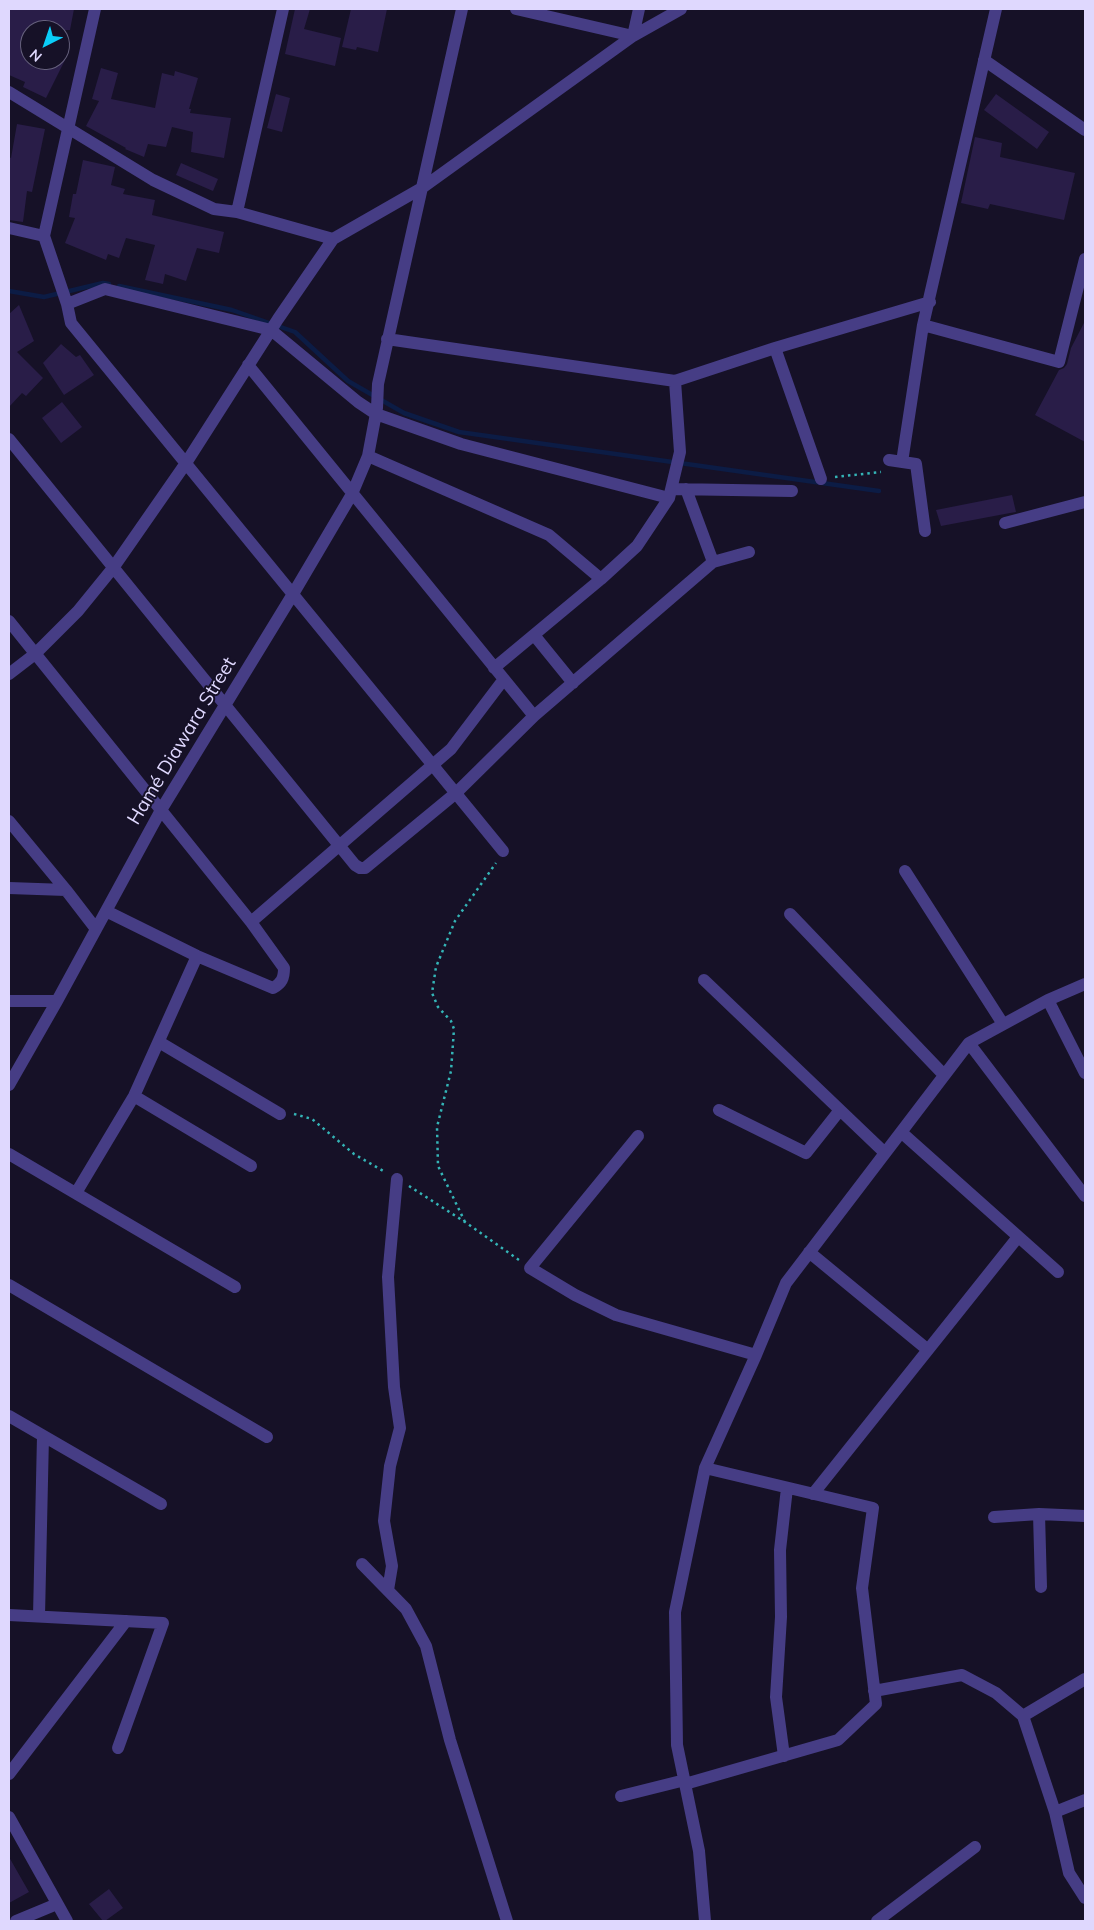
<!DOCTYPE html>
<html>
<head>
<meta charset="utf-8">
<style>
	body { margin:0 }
	#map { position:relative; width:1094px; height:1930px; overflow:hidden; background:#161127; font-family:Mulish,sans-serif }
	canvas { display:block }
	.frame { position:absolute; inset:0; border:10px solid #dfd8fe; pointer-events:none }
	.north { position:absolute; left:20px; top:20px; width:50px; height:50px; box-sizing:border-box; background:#161127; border:1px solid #66617d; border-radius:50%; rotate:221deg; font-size:14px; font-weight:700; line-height:20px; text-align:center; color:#dfd8fe }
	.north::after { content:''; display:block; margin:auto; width:18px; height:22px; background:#0acdf8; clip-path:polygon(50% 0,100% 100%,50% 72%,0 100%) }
</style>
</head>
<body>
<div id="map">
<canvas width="1094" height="1930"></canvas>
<div class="frame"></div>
<div class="north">N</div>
</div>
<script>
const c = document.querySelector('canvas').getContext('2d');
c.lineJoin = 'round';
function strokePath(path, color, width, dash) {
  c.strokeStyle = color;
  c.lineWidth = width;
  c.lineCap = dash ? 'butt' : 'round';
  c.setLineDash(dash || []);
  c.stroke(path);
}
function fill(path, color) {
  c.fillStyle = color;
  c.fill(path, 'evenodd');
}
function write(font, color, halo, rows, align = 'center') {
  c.font = font + ' Mulish,sans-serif';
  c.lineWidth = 4;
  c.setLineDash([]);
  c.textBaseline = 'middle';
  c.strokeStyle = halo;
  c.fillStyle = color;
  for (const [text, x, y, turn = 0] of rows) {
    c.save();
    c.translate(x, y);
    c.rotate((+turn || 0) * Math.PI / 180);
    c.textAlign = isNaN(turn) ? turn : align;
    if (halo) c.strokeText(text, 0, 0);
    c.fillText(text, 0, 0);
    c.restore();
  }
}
strokePath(new Path2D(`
	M119,286l113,24 63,22 53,49 56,32 55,19 420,59
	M9,291l35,6 59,-14 6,1`), '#0c1c45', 4.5);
fill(new Path2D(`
	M9,9h65l-4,21h-40v30h35l-19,38 -23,-11 2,-5 -16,-7z
	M295,9h15l-6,20 37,9 -6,28 -50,-12z
	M351,9h36l-9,43 -21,-5 -1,3 -14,-3z
	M101,68l17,5 -7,26 44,9 7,-35 12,3 1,-5 23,7 -9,31h2l-1,4 41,5 -7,40 -33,-6 2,-20 -21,-5 -6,20 -18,-3 -4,13 -19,-8 1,-1 -40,-22 13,-25 -7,-2z
	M276,94l14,4 -8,34 -15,-4z
	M996,94l53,38 -12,17 -53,-39z
	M17,124l28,5 -13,63 -5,-1 -4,31 -14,-2v-63l2,1z
	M975,137l27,6 -2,14 75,16 -11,47 -74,-16 -2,5 -27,-6z
	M83,160l32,7 -4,18 14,4 -2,5 32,6 -3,15 72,17 -5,21 -22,-5 -11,33 -21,-7 -2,10 -18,-4 10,-35 -29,-7 -7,20 -11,-4 -2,6 -41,-17 10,-25 -6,-1 4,-23h3z
	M181,163l37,16 -5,12 -37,-16z
	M19,305l15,36 -17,11 26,26 -17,18 -4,-3 -13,14v-93z
	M1085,321v121l-50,-27 24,-45 5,-2 3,-4 4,-16z
	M61,344l15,13 4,-2 14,20 -30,20 -21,-32z
	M62,402l20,25 -21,16 -19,-25z
	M1012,495l4,17 -6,1 -69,13 -5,-16z
	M9,1857l20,35 -20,11z
	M109,1889l14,19 -18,13h-2l-14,-17z`), '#291d48');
strokePath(new Path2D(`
	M835,477l46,-5
	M294,1114l18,5 42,35 31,18
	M409,1186l56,36 54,38
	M465,1222l-27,-56 -1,-39 14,-56 3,-42 -3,-8 -13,-14 -6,-14 4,-26 19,-46 41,-58`), '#34b4b6', 2.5, [2.5, 4]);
strokePath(new Path2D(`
	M95,9l-51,227 23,68 4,19 432,528
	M516,9l117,27 6,-27
	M984,60l101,70
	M9,92l144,88 61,29 23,3 96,27
	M237,212l46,-203
	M9,228l35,8
	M67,304l38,-15 166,41 87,72 18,12 85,30 208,54
	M923,325l136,37 26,-103
	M387,339l288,42 100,-33 155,-46
	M775,348l46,131
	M248,365l286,351
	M9,439l346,426 5,3h5l91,-75 78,-77 179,-154 36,-10
	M368,456l181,79 52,44
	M889,460l27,4 9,67
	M902,462l21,-137 73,-316
	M672,489l120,2
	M686,489l27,73
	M1005,523l80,-21
	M9,621l242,301 33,46c0,10 -2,15 -11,20l-76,-32 -91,-45
	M534,635l39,48
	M494,668l107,-89 36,-33 32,-48 11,-46 -5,-71
	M9,674l26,-20 43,-43 35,-43 73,-105 92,-144 55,-80 89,-51 211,-152 48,-27
	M9,821l57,69 30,39
	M905,871l98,153
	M9,888l57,2
	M790,914l154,161
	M251,922l200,-173 53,-70
	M704,980l181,173
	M1048,1000l37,73
	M9,1001h48
	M159,1042l121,72
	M969,1043l116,153
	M9,1085l48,-84 104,-191 132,-216 59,-100 16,-38 9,-48 1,-24 84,-375
	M134,1096l117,70
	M719,1110l87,43 34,-43
	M901,1132l157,140
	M638,1136l-108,132 45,27 41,20 140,40
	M9,1154l226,133
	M76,1193l58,-97 63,-140
	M809,1252l119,98
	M9,1285l258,152
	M9,1416l152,88
	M813,1494l205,-257
	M1039,1514l2,73
	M994,1517l45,-3 46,2
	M362,1564l44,45 20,37 24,94 57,181
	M388,1590l4,-24 -8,-45 6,-55 10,-38 -6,-41 -6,-110 9,-98
	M9,1615l154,8 -45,125
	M39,1616l4,-180
	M874,1691l88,-16 34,18 27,23 32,96 14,61 16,25
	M1023,1716l62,-37
	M784,1756l-8,-59 5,-80 -1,-67 7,-62
	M9,1774l117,-153
	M685,1784l153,-44 38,-36 -14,-116 11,-80 -168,-40
	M621,1796l64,-16
	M1055,1812l30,-12
	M9,1817l58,104
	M16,1921l41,-17
	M705,1921l-6,-70 -22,-106 -2,-133 30,-144 51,-113 30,-72 183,-240 79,-43 37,-16
	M877,1921l98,-74`), '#463d85', 12);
write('19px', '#dfd8fe', '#161127', [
	["Hamé Diawara Street",182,741,-59]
]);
</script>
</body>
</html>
